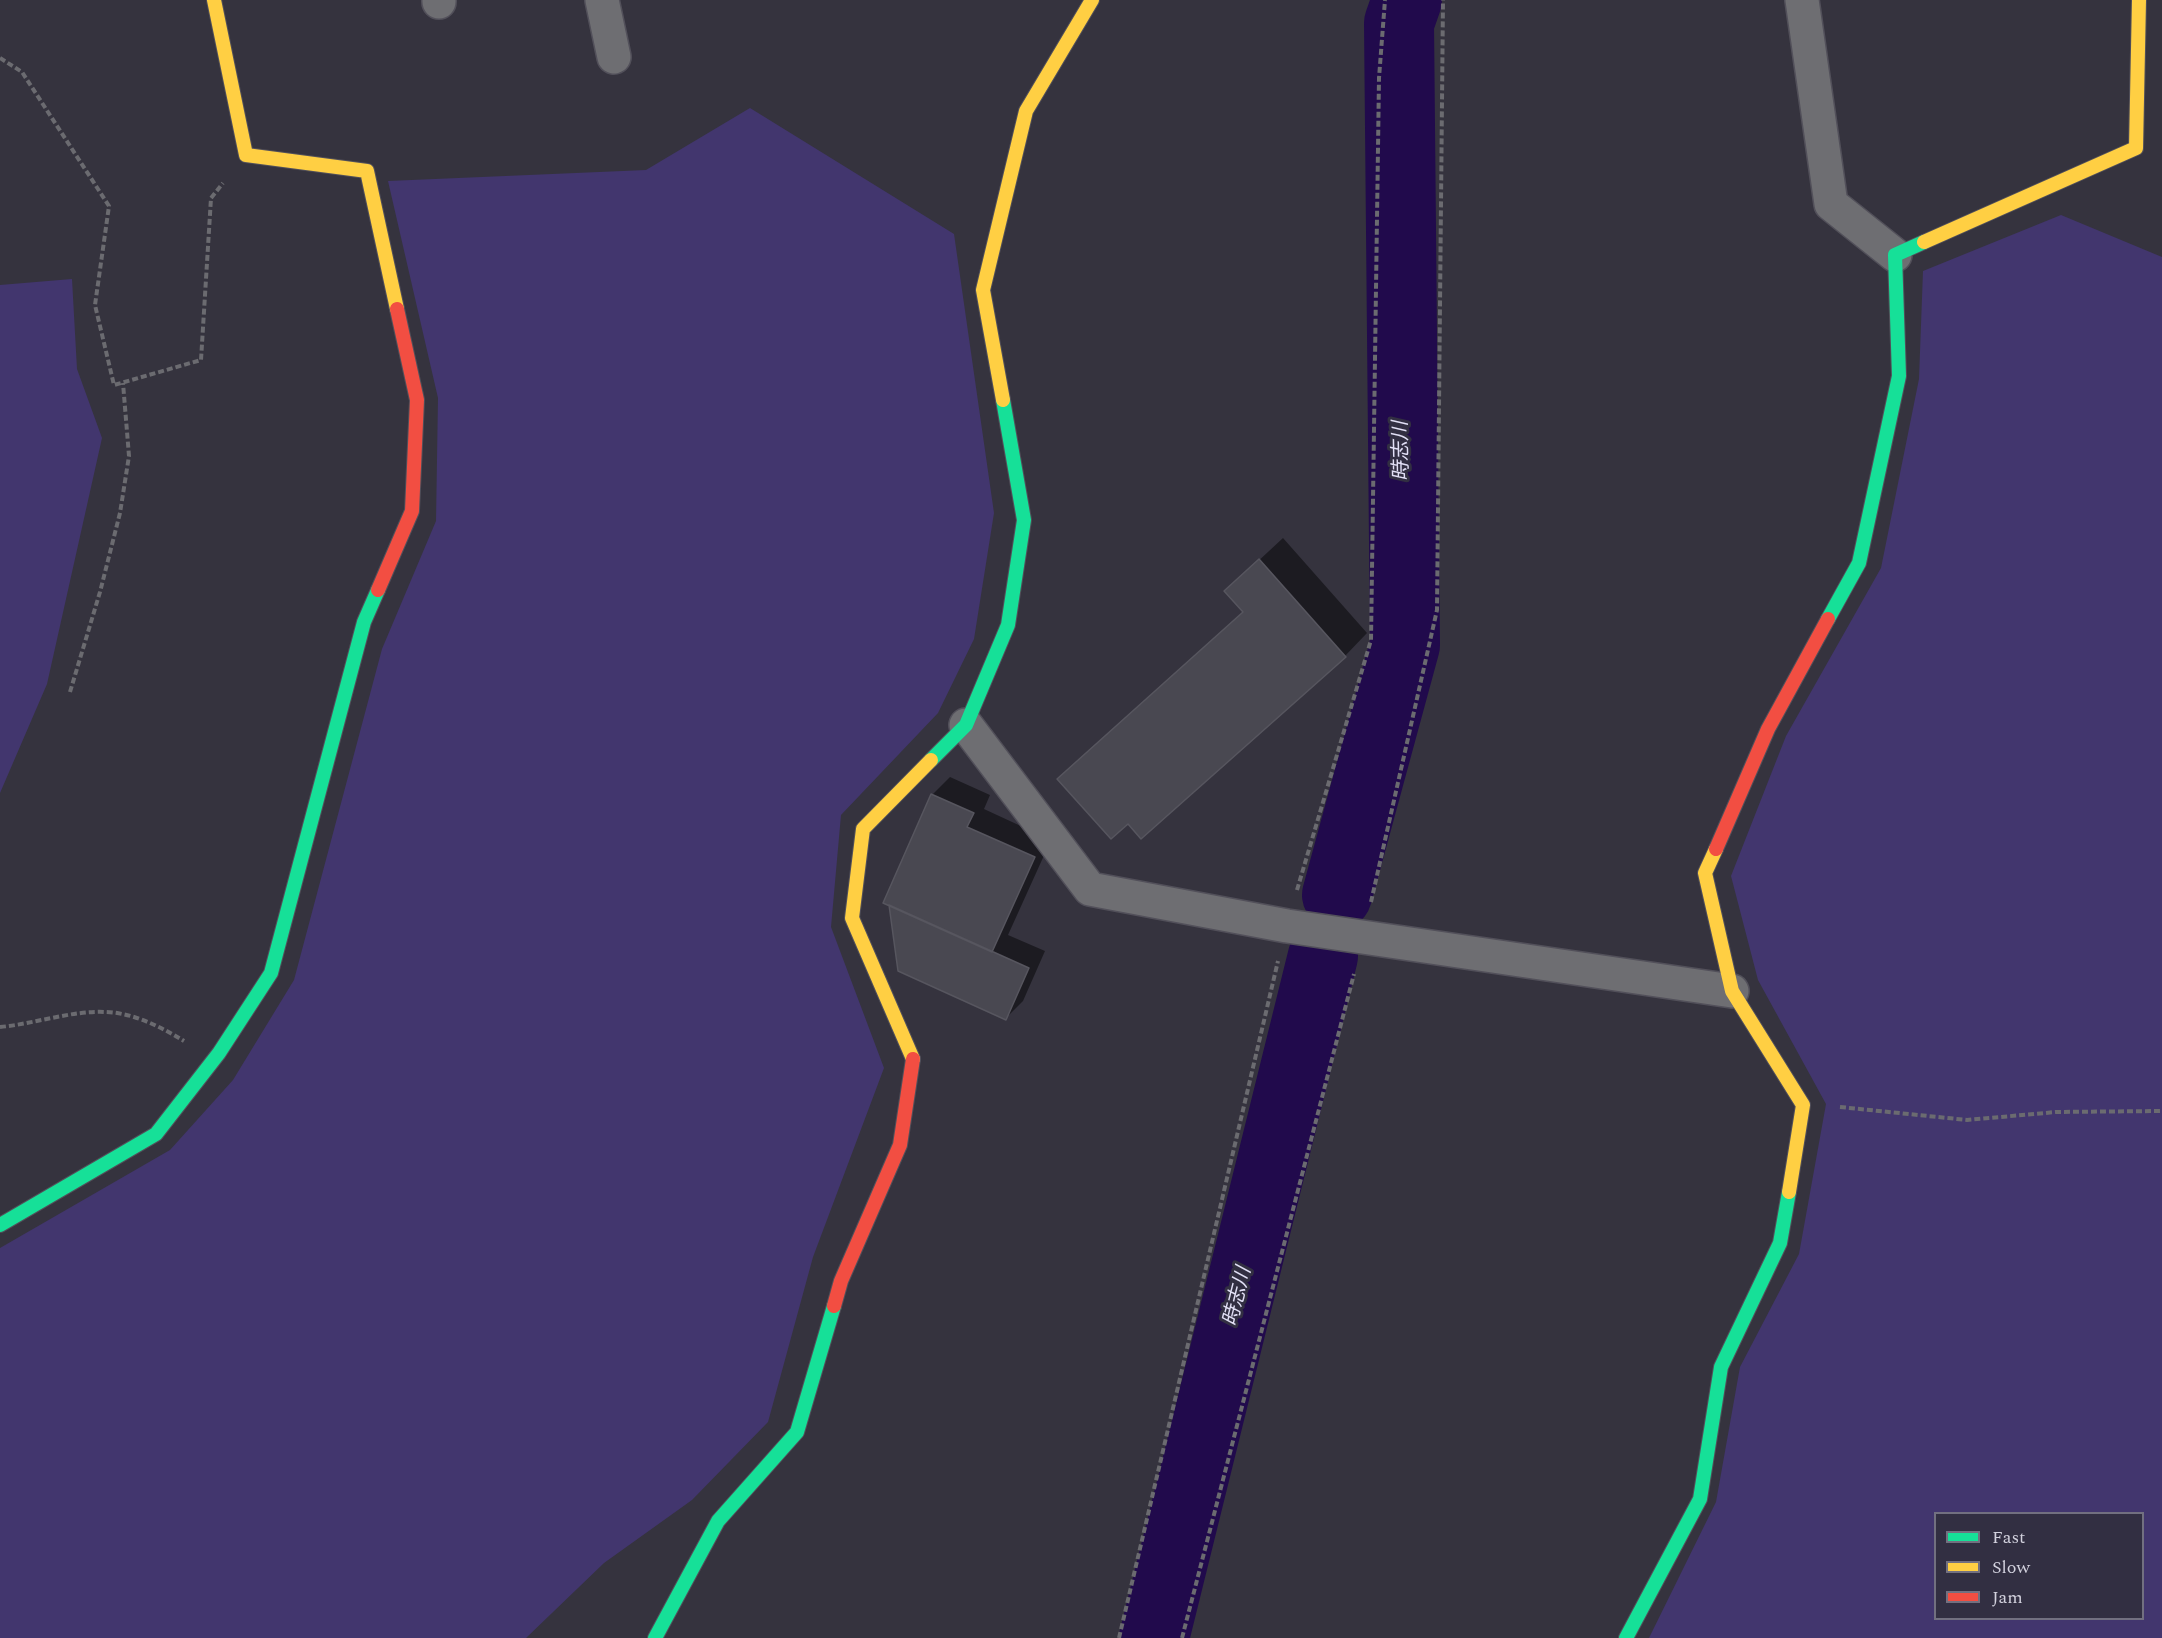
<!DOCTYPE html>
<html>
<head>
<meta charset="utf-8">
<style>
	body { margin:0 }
	#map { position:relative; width:2162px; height:1638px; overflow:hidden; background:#35333e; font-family:Spectral,serif }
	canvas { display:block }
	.legend { position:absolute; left:1934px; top:1512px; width:210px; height:108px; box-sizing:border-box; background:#322f42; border:2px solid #727080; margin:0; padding:8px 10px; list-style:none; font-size:18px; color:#d3d2de }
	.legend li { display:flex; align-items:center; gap:12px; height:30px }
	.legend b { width:30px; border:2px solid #727080 }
</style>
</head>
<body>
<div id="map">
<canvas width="2162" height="1638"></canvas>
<ul class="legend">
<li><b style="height:8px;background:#16e098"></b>Fast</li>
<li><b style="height:8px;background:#ffcf43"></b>Slow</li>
<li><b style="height:8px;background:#f24e42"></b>Jam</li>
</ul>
</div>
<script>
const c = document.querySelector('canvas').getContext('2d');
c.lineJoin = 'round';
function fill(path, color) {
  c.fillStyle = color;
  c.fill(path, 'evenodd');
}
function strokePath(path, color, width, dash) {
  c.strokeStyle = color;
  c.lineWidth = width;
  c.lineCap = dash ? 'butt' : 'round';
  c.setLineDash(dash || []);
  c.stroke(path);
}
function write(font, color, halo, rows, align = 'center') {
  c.font = font + ' Spectral,"Noto Sans JP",serif';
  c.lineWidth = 6;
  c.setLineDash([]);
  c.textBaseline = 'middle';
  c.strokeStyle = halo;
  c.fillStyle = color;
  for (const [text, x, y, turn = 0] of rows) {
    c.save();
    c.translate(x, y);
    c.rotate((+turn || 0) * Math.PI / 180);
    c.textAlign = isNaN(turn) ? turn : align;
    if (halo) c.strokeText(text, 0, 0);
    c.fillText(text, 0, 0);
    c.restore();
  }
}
fill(new Path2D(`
	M750,108l204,126 40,279 -20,126 -36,74 -97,102 -10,112 53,141 -71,189 -45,165 -76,78 -88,63 -78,75h-526v-390l170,-98 63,-70 61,-100 88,-331 54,-128 2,-123 -50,-217 258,-11z
	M2061,215l101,42v1381h-513l67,-136 24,-135 59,-113 27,-150 -68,-124 -27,-104 55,-140 95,-168 38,-189 4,-108zM1936,1514h206v104h-206z
	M72,279l5,90 25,69 -55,246 -47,109v-508z`), '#42366e');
fill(new Path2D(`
	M1283,538l84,95 -22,23 -217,166 -69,-43 185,-168 -18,-20z
	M950,777l40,18 -6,14 67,31 -43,95 37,16 -22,50 -17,17 -121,-116 48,-108z`), '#0007');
strokePath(new Path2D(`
	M1337,895l68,-250 -6,-622 8,-23
	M1154,1638l169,-682`), '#210a4c', 70);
const building = new Path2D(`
	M1259,559l87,98 -205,182 -13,-15 -17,15 -54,-60 186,-167 -19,-21z
	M931,794l43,19 -7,14 68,30 -43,95 -109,-49z
	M889,905l140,63 -23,52 -108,-49z`);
fill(building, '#494851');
strokePath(building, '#57565f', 1.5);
const street = new Path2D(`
	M439,0v2
	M602,0l12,57
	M1802,0l29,204 64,51
	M966,725l124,164 197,37 445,65`);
const fast = new Path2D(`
	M1828,619l31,-56 40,-187 -4,-121 29,-13
	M931,760l35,-35 42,-100 16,-105 -21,-120
	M0,1225l156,-91 63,-81 52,-80 93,-351 14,-32
	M655,1638l63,-117 79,-89 37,-126
	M1626,1638l74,-139 21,-132 59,-124 9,-51`);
const slow = new Path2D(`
	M214,0l32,155 121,16 30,138
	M1924,242l212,-94 3,-148
	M1003,400l-20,-110 43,-179 66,-111
	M1716,849l-11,24 27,118 71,114 -14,87
	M913,1059l-61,-141 11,-89 68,-69`);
const jam = new Path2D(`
	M378,590l34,-79 5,-111 -20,-91
	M1716,849l52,-120 60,-110
	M834,1306l7,-25 59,-136 13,-86`);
strokePath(street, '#52505a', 36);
strokePath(fast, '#52505a', 16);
strokePath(slow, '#52505a', 16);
strokePath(jam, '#52505a', 16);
strokePath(new Path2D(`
	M0,58l22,14 87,134 -14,99 19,80 87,-25 10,-162 12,-15
	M70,692l30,-100 20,-79 9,-57 -6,-73
	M1297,890l74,-250 8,-562 6,-78
	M1371,902l66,-292 6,-610
	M0,1027c34,-3 73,-17 106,-15 28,1 55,15 78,29
	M1840,1107l127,13 89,-8 106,-1
	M1119,1638l159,-677
	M1182,1638l172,-664`), '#6b6b70', 4, [6, 3]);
strokePath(street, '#6e6e72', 33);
strokePath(fast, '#16e098', 14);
strokePath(slow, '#ffcf43', 14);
strokePath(jam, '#f24e42', 14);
write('italic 20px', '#e2e0f6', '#322f42', [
	["時志川",1403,451,-91],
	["時志川",1239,1297,-76]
]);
</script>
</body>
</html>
